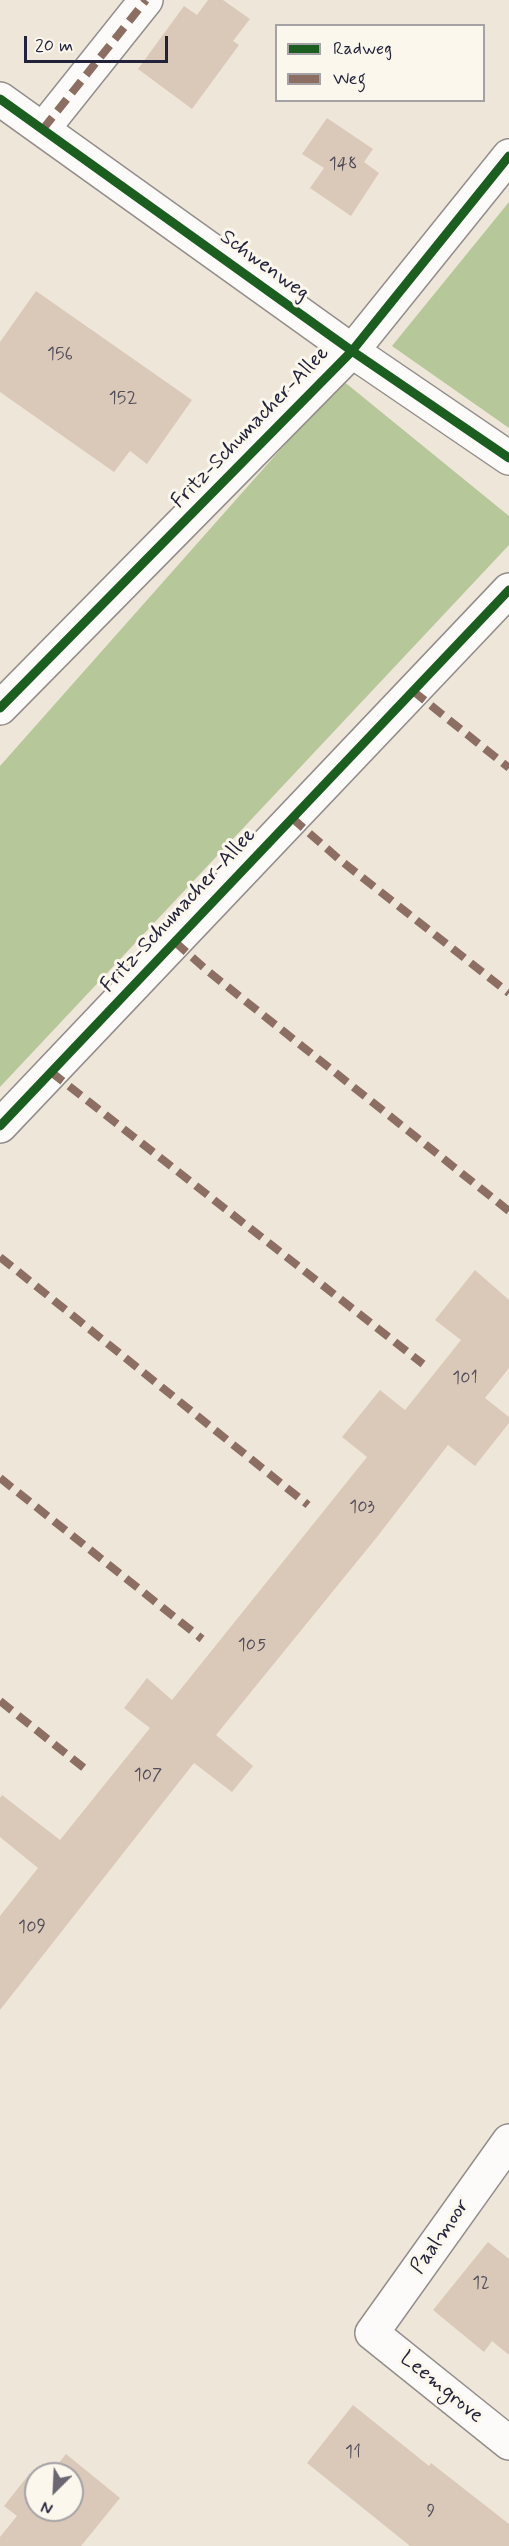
<!DOCTYPE html>
<html>
<head>
<meta charset="utf-8">
<style>
	body { margin:0 }
	#map { position:relative; width:509px; height:2546px; overflow:hidden; background:#efe6da; font-family:Mynerve,sans-serif }
	canvas { display:block }
	.legend { position:absolute; left:275px; top:24px; width:210px; height:78px; box-sizing:border-box; background:#fbf7ec; border:2px solid #a4a2a5; margin:0; padding:8px 10px; list-style:none; font-size:18px; color:#22223b }
	.legend li { display:flex; align-items:center; gap:12px; height:30px }
	.legend b { width:30px; border:2px solid #a4a2a5 }
	.north { position:absolute; left:24px; top:2462px; width:60px; height:60px; box-sizing:border-box; background:#fbf7ec; border:2px solid #a4a2a5; border-radius:50%; rotate:204deg; font-size:16px; font-weight:700; line-height:24px; text-align:center; color:#22223b }
	.north::after { content:''; display:block; margin:auto; width:21px; height:27px; background:#6a6773; clip-path:polygon(50% 0,100% 100%,50% 72%,0 100%) }
	.scale { position:absolute; left:24px; top:36px; width:144px; height:27px; box-sizing:border-box; border:3px solid #22223b; border-top:0; padding-left:8px; font-size:18px; line-height:21px; white-space:nowrap; color:#22223b; -webkit-text-stroke:4px #fbf7ec; paint-order:stroke }
</style>
</head>
<body>
<div id="map">
<canvas width="509" height="2546"></canvas>
<ul class="legend">
<li><b style="height:8px;background:#1b5e20"></b>Radweg</li>
<li><b style="height:8px;background:#8d6e63"></b>Weg</li>
</ul>
<div class="north">N</div>
<div class="scale">20 m</div>
</div>
<script>
const c = document.querySelector('canvas').getContext('2d');
c.lineJoin = 'round';
function fill(path, color) {
  c.fillStyle = color;
  c.fill(path, 'evenodd');
}
function strokePath(path, color, width, dash) {
  c.strokeStyle = color;
  c.lineWidth = width;
  c.lineCap = dash ? 'butt' : 'round';
  c.setLineDash(dash || []);
  c.stroke(path);
}
function write(font, color, halo, rows, align = 'center') {
  c.font = font + ' Mynerve,sans-serif';
  c.lineWidth = 6;
  c.setLineDash([]);
  c.textBaseline = 'middle';
  c.strokeStyle = halo;
  c.fillStyle = color;
  for (const [text, x, y, turn = 0] of rows) {
    c.save();
    c.translate(x, y);
    c.rotate((+turn || 0) * Math.PI / 180);
    c.textAlign = isNaN(turn) ? turn : align;
    if (halo) c.strokeText(text, 0, 0);
    c.fillText(text, 0, 0);
    c.restore();
  }
}
fill(new Path2D(`
	M509,202v226l-117,-82z
	M342,380l167,136v29l-509,542v-321z`), '#b6c799');
fill(new Path2D(`
	M208,0h15l27,19 -17,22 6,4 -47,64 -54,-40 46,-63 13,9z
	M327,118l46,31 -9,13 15,11 -28,43 -41,-28 14,-20 -22,-14z
	M36,291l156,109 -45,64 -17,-13 -16,21 -114,-80v-50z
	M475,1270l34,30v68l-24,30 24,19v6l-34,43 -27,-21 -71,92 -161,198 37,31 -21,26 -38,-29 -194,247v-94l38,-48 -38,-31v-39l2,-3 58,45 90,-112 -26,-20 23,-30 25,22 195,-243 -25,-20 38,-47 25,20 56,-70 -26,-20z
	M488,2242l21,17v96l-17,-14 -8,11 -51,-42z
	M353,2405l76,61 2,-3 78,61v22h-99l-103,-83z
	M66,2454l54,44 -39,48h-81v-9l17,-21 -13,-10 26,-33 6,5v32h36v-36h-22z`), '#dac9b9');
const street = new Path2D(`
	M0,99l352,252 157,107
	M43,129l103,-129
	M0,708l352,-357 157,-195
	M0,1126l509,-536
	M509,2141l-137,192 137,110`);
strokePath(street, '#938e8c', 36);
strokePath(street, '#fdfbf9', 33);
strokePath(new Path2D(`
	M43,129l103,-129
	M413,691l96,77
	M292,818l48,42 169,133
	M175,942l34,30 300,239
	M51,1072l372,292
	M0,1257l308,248
	M0,1478l202,161
	M0,1701l89,71`), '#8d6e63', 8, [15, 8]);
strokePath(new Path2D(`
	M0,99l352,252 157,107
	M0,708l352,-357 157,-195
	M0,1126l509,-536`), '#1b5e20', 9);
write('18px', '#504c5a', null, [
	["148",343,165],
	["156",60,355],
	["152",123,399],
	["101",465,1379],
	["103",362,1508],
	["105",252,1646],
	["107",148,1776],
	["109",32,1928],
	["12",481,2284],
	["11",353,2453],
	["9",431,2512]
]);
write('21px', '#22223b', '#fbf7ec', [
	["Schwenweg",264,266,36],
	["Fritz-Schumacher-Allee",251,428,-46],
	["Fritz-Schumacher-Allee",179,911,-47],
	["Paalmoor",441,2237,-55],
	["Leemgrove",441,2388,39]
]);
</script>
</body>
</html>
